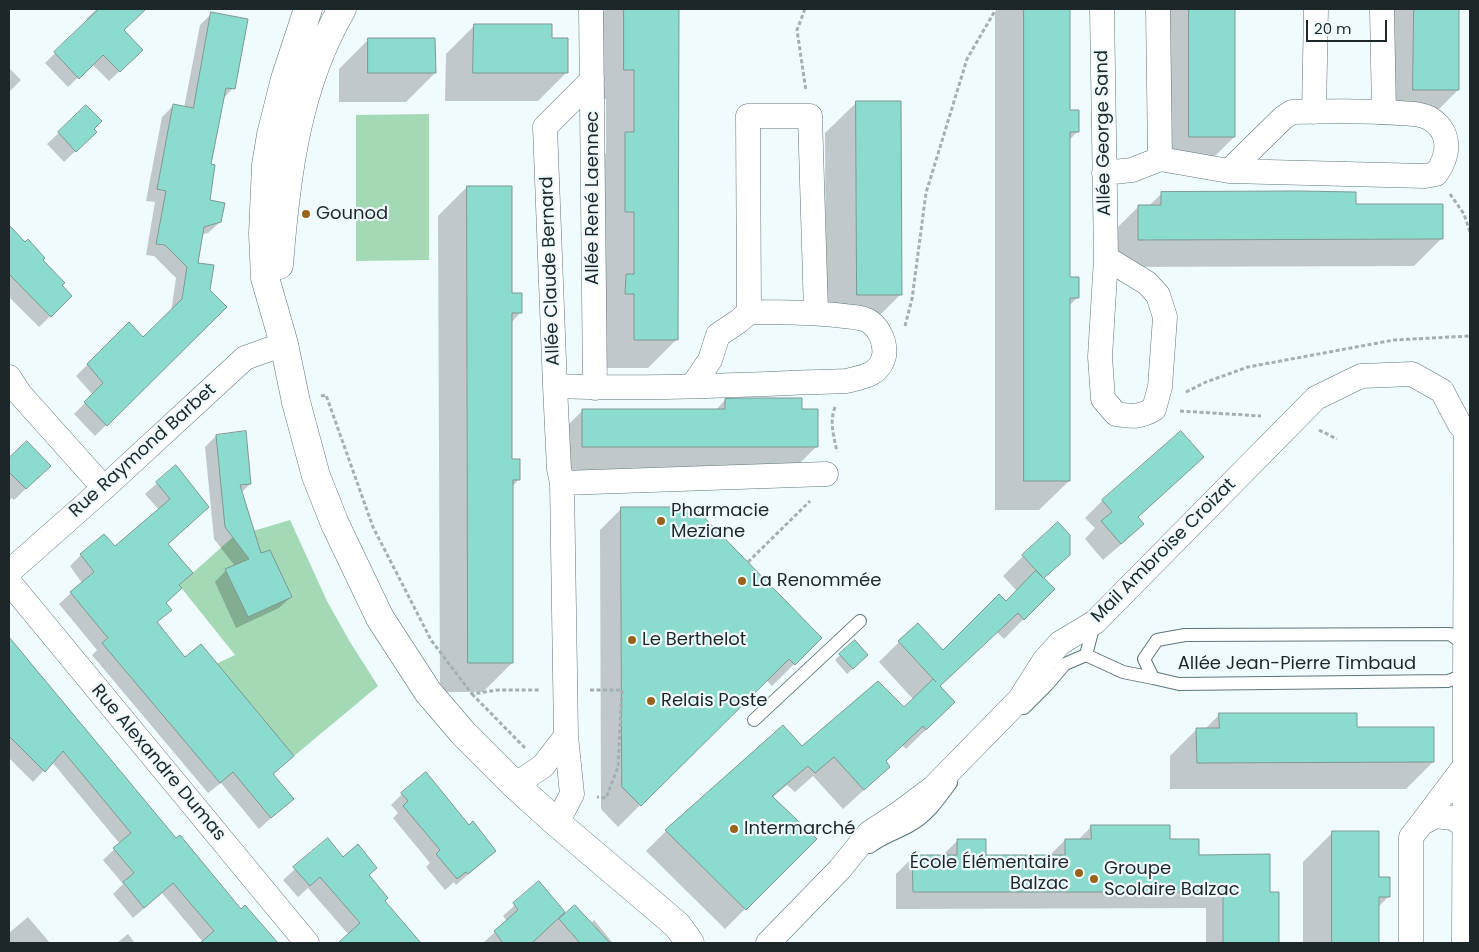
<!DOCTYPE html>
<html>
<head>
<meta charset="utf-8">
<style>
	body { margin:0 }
	#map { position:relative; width:1479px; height:952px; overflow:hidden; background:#f0fbfd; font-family:Poppins,sans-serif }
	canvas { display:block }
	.frame { position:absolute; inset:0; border:10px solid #1d272a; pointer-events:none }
	.scale { position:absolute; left:1306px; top:20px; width:81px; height:22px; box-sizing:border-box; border:2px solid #1d272a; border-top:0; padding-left:6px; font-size:15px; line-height:18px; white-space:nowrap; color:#1d272a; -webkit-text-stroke:4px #f0fbfd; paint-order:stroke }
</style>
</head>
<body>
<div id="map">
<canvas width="1479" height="952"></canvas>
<div class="frame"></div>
<div class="scale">20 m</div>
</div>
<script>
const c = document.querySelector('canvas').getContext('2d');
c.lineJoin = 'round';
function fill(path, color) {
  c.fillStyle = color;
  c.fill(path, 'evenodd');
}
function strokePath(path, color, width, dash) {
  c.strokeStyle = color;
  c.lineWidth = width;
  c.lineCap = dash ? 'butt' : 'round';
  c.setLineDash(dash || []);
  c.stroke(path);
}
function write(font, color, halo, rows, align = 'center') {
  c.font = font + ' Poppins,sans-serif';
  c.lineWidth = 4.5;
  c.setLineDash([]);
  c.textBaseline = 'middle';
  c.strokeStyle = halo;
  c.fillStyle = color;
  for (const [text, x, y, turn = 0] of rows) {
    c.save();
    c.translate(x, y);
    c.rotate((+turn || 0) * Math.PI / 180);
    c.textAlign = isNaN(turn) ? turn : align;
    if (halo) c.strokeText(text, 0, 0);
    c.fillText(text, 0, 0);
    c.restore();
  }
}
fill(new Path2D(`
	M429,114v146l-73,1v-146z
	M290,520l37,81 23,41 28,44 -84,70 -78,-92 19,-9 -56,-70 54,-48z`), '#a4d9b6');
fill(new Path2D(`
	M97,9h48l-22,21 19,20 -33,31 -17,-17 -24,23 -23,-24 43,-42 -2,-2z
	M606,9h72l-1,330 -29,29h-43l-9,-206 10,-9v-54h-11v-78z
	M998,9h70v103l10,19 -10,10v137l10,19 -10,10 1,174 -30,29h-44v-498z
	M1152,9h82v128l-30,30h-44z
	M1378,9h80v81l-36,36 -45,-1z
	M212,13l21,75 -11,12 -12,65 -2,36 12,21 -12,11 -7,2 -4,29 11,26 17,17 -130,129 -21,-22 19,-19 -17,-19 53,-52 14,15 28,-27 5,-34 -22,-22 -8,-1 9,-53 -9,-1 16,-84 12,-12 10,3 16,-83z
	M475,25l75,14 17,33 -29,29h-93l1,-47z
	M368,40l67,33 -29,29h-67v-33z
	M9,68l12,12 -12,12z
	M857,102l43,193 -31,31h-43l-1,-193z
	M86,107l6,22 3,3 -31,30 -17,-18z
	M467,187l44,107 9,19 -9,10v138l8,18 -7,8v176l-29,29h-43l-2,-476z
	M1162,193l193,13 87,32 -28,28 -303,1v-33l28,-28h10z
	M15,233l26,28 30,35 -32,31 -30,-30v-58z
	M725,400l76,10 16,36 -28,28 -235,1v-36l28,-28h133z
	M1181,432l22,25 -66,61 -12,23 -22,19 -18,-21 10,-11 -10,-10 17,-17z
	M216,436l34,48 -9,9 19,62 31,42 -12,11 -43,20 -21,-46 11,-12 9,-4 -21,-27 -9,-92z
	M27,443l10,35 -23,22 -2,-2 -3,3v-41z
	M175,467l33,40 -41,38 11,41 -13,18 5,6 -14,13 29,36 87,116 20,24 -33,30 -38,-46 -13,10 -116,-138 5,-5 -38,-46 23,-21 -12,-17 11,-11 34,-7 44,-38 -14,-16z
	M622,508l198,130 -48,48 -6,-6 -148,147 -17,-18 -1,-279z
	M1069,554l-26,25 10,10 -49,50 -7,-7 -58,55 -5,35 -28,27 -4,-4 -17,17 4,5 -46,42 -30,-33 -18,16 -8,-7 -15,13 43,41 -90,90 -79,-78 20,-20 136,-83 102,-39 9,-10 -34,-37 20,-20 44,9 63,-48 11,-12 -14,-15 20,-20z
	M854,641l13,14 -20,19 -12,-14z
	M9,644l167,196 65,70 4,-3 31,36h-74l1,-1 -41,-49 -29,25 -20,-24 10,-10 -20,-24 17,-16 -68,-82 -19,20 -24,-24z
	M1220,714l136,14 77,34 -27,27h-236v-33l27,-27h8z
	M402,794l67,32 26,25 -39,34 -2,-3 -9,8 -19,-23 4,-4 -37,-45 5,-5 -7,-8z
	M1092,826l77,14 100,54h8l1,49h-72v-35l-310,1v-35l17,-17h28l17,-17 26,17h64l17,-17h13z
	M1333,832l45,46 10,19 -10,10v36h-75v-81z
	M328,839l15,20 25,17 15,25 36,42h-79l9,-8 -41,-47 -10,9 -15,-17z
	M539,883l27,32 25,8 3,-3 19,23h-130l24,-22 -4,-5z
	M28,917l22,26h-41v-10z
	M128,934l7,9h-18z`), '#0003');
const building = new Path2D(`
	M99,9h47l-22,21 19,20 -23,22 -17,-17 -24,24 -25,-27z
	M624,9h55l-1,331h-44v-46h-9l1,-20h8v-62h-9v-80h9v-62h-10z
	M1024,9h46v101h9v22h-9v145h9v21h-9v183h-46z
	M1189,9h46v128h-46z
	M1414,9h45v81h-46z
	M211,12l37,7 -13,70 -9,-1 -15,76 4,1 -5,35 15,3 -4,19 -17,5 -6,36 16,2 -4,25 17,17 -120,119 -23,-24 19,-19 -16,-19 42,-42 14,15 39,-38 5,-32 -22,-22 -9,-1 10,-53 -9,-2 16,-85 20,4z
	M474,24h78v14h16v35h-95z
	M368,38h67l1,35h-68z
	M856,101h45l1,194h-45z
	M86,105l16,16 -8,8 3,3 -21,20 -18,-20z
	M467,186h45v107h10v20h-10v146h8v21h-7v183h-45z
	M1299,191l57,1v12h87v35l-305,1v-35h23v-13z
	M9,225l16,17 3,-3 17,19 -2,2 22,23 -3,2 10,11 -21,21 -42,-43z
	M745,398h57v11h16v38h-236v-38h143v-10z
	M246,431l5,53 -11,1 21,68 9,-3 22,47 -44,20 -23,-48 24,-10 -24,-32 -9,-92z
	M1181,431l23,26 -66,60 6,7 -23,20 -20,-23 11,-9 -10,-12z
	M27,441l24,25 -25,23 -17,-17v-14z
	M176,465l33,42 -41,37 25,29 -14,12 3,3 -16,15 6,7 -15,12 28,35 16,-13 93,112 -21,18 21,25 -23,19 -38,-46 -13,11 -118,-140 6,-5 -38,-46 24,-20 -14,-18 24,-20 11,12 55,-47 -14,-17z
	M621,507h73l128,131 -27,27 -6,-6 -148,147 -19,-19z
	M1058,522l12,13v20l-26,23 11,11 -31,31 -6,-7 -78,73 15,16 -29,28 -3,-4 -37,35 4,6 -26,23 -30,-33 -19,16 -7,-7 -36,30 45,43 -71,71 -81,-80 118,-105 19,21 76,-65 26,26 29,-28 3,3 -38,-41 20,-18 25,27 56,-56 7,7 30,-31 7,8 -21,-23z
	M9,637l167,201 4,-3 61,74 4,-4 33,38h-78l14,-12 -41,-48 -29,25 -21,-26 11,-9 -21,-25 18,-15 -68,-82 -18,21 -36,-36z
	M855,640l13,15 -15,14 -14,-15z
	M1219,713h138v14h77v35l-237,1 -1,-35h23z
	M426,772l43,53 4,-4 23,30 -28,23 -2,-2 -9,7 -21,-25 4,-4 -37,-44 5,-5 -7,-8z
	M1091,825h79v14h29v16l71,-1v38h9v51h-56v-51h-310l-1,-37h45v-16h29v16h79v-16h26z
	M1332,831h47v46h11v20h-11v46h-47z
	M328,838l15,19 15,-13 19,24 -8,7 19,23 -3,3 36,42h-83l22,-20 -40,-46 -10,9 -17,-19z
	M539,881l26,31 -33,31h-29l-9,-12 24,-21 -5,-7z
	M575,905l35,38h-30l-21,-24z`);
fill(building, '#8cdbcf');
strokePath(building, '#7e9894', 1);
const service = new Path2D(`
	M1464,644l-14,-10 -265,1 -28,5 -13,19 9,19 26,6 269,-3 16,-6
	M1086,655l8,-31
	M1024,708l23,-23 18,-21 21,-9 37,17 30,6
	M754,720l106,-99
	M870,847c13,-10 28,-14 41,-22 17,-9 29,-27 40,-42`);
const minor = new Path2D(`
	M591,9l4,379
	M1102,9l4,249 41,25 11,12 7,22 -5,70 -6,22c-15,9 -22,7 -38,5l-13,-15 -3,-42 6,-99
	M1158,9l2,150
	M1382,9l2,103
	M1314,112l2,-103
	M1104,173l28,-3 28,-11 69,12 196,5 11,-2c6,-8 12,-21 10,-32 -1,-10 -8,-19 -17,-24 -9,-5 -20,-4 -30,-5 -35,-3 -72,-2 -107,-1l-9,6 -54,53
	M749,312l-1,-196h62l6,196
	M9,377l11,17 84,94
	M555,386c97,4 194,-2 291,-5 17,-4 34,-6 38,-25 2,-12 -4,-27 -14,-34 -7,-5 -17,-5 -26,-6 -31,-4 -63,-4 -95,-4l-10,9 -21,14 -8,25 -17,25
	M562,483l264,-9
	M9,572l95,-84 141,-130 39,-14
	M9,582l298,361
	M515,785l28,-19 23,-30
	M557,823l15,-29 -6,-58 -4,-253 -3,-14 -4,-83 -10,-259 47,-47
	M1422,823l42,-56
	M768,943l72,-74 29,-36 29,-19 36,-27 86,-88 24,-38 16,-18 35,-21 221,-224 45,-22 51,-2 30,17 18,34 6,6 -2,512
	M1411,943v-106l11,-14 14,-7 16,2 12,7`);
const tertiary = new Path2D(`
	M308,9l-23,70 -14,56 -5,30 -3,69 2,44 19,66 12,58 20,74 19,48 45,94 48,74 35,41 52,52 42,38 120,102 13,18
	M279,265c7,-89 18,-179 63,-256`);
strokePath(service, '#5c767b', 14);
strokePath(minor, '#5c767b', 25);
strokePath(tertiary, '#5c767b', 29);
strokePath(new Path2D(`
	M805,9l-8,21 9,61
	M1450,194l14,20 6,18
	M905,326l7,-27 14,-106 41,-134 29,-50
	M1186,392l20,-10 42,-15 146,-27 76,-4
	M321,396l5,-1 47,132 58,113 41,54 26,-4h43
	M835,407c-6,16 -1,29 2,45
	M1180,411l81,5
	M1319,430l18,9
	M748,562l62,-61
	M590,690h32l-4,77 -12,31 -9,-1
	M472,694l53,54`), '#a4afb1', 3, [4, 2.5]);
strokePath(service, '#fff', 12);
strokePath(minor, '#fff', 24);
strokePath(tertiary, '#fff', 28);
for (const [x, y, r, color] of [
	[306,214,5,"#98641a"],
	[661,521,5,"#98641a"],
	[742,581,5,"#98641a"],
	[632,640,5,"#98641a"],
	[651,701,5,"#98641a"],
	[734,829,5,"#98641a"],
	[1079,873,5,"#98641a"],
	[1094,879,5,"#98641a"]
]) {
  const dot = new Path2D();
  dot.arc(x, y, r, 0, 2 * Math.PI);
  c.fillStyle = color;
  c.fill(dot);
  strokePath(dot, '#f0fbfd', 2);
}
write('18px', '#1d272a', '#f0fbfd', [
	["Allée George Sand",1104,133,-91],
	["Allée René Laennec",593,198,-90],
	["Allée Claude Bernard",551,271,-92],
	["Rue Raymond Barbet",143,451,-42],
	["Mail Ambroise Croizat",1164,551,-45],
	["Allée Jean-Pierre Timbaud",1297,664],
	["Rue Alexandre Dumas",158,763,50]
]);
write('18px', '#1d272a', '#f0fbfd', [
	["Gounod",316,214],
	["Pharmacie",671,511],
	["Meziane",671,532],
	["La Renommée",752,581],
	["Le Berthelot",642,640],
	["Relais Poste",661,701],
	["Intermarché",744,829],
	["École Élémentaire",1069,863,"right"],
	["Balzac",1069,884,"right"],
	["Groupe",1104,869],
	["Scolaire Balzac",1104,890]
], 'left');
</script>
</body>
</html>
